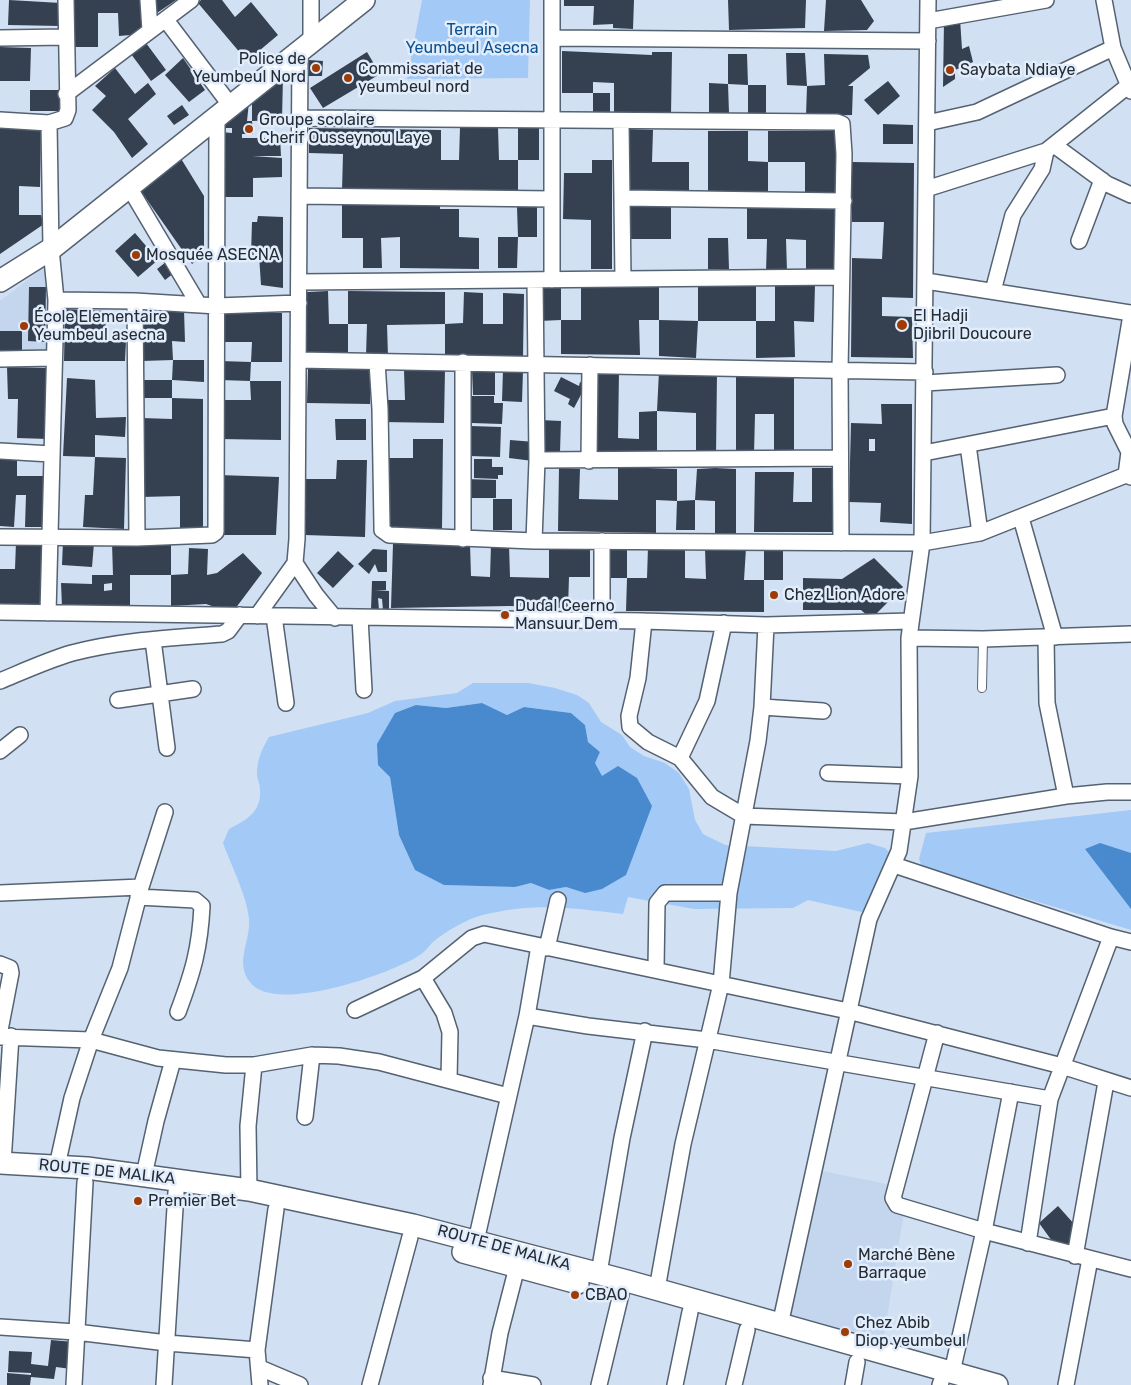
<!DOCTYPE html>
<html>
<head>
<meta charset="utf-8">
<style>
	body { margin:0 }
	canvas { display:block; background:#d1e0f2 }
</style>
</head>
<body>
<canvas width="1131" height="1385"></canvas>
<script>
const c = document.querySelector('canvas').getContext('2d');
c.lineJoin = 'round';
function fill(path, color) {
  c.fillStyle = color;
  c.fill(path, 'evenodd');
}
function strokePath(path, color, width, dash) {
  c.strokeStyle = color;
  c.lineWidth = width;
  c.lineCap = dash ? 'butt' : 'round';
  c.setLineDash(dash || []);
  c.stroke(path);
}
function write(font, color, halo, rows, align = 'center') {
  c.font = font + ' Rubik,sans-serif';
  c.lineWidth = 5;
  c.setLineDash([]);
  c.textBaseline = 'middle';
  c.strokeStyle = halo;
  c.fillStyle = color;
  for (const [text, x, y, turn = 0] of rows) {
    c.save();
    c.translate(x, y);
    c.rotate((+turn || 0) * Math.PI / 180);
    c.textAlign = isNaN(turn) ? turn : align;
    if (halo) c.strokeText(text, 0, 0);
    c.fillText(text, 0, 0);
    c.restore();
  }
}
fill(new Path2D(`
	M48,264v87l-48,1v-51z
	M822,1171l70,14 12,27 -21,130 -94,-26z`), '#c3d6ee');
fill(new Path2D(`
	M422,0h108l-2,78 -121,1z
	M473,683h55l27,5 22,7 12,8 12,19 21,13 8,12 14,9 21,7 14,10 10,16 6,31 8,14 22,11 111,6 32,-8 17,5 9,9 -28,56 -58,-13 -15,8 -99,1 -66,-12 -5,17c-52,-6 -88,-12 -140,1 -16,4 -37,16 -50,27 -4,4 -8,10 -13,13 -29,19 -148,61 -171,26 -14,-20 2,-41 0,-62 -2,-23 -18,-54 -26,-76l6,-14c18,-9 33,-18 31,-40 0,-5 -3,-10 -3,-15 0,-15 5,-25 12,-37l99,-24 27,-12 62,-8zM482,703l25,12 17,-8 47,6 14,12 3,17 12,10 -5,11 7,14 -17,116 -19,-6 -17,3 -18,-7 -16,4 -71,-2 -45,-50 -9,-58 26,-72 30,3z
	M1131,810v120l-209,-63 -3,-8 7,-26z`), '#a3caf6');
fill(new Path2D(`
	M482,703l25,12 17,-8 47,6 14,12 3,17 12,10 -5,11 7,13 16,-10 19,12 15,28 -26,69 -24,14 -17,4 -19,-6 -17,3 -18,-7 -16,4 -71,-2 -29,-15 -16,-35 -9,-58 -12,-12 -1,-21 18,-31 21,-8 30,3z
	M1100,843l31,10v56l-46,-60z`), '#4989cd');
fill(new Path2D(`
	M9,0l52,3 -1,23 -52,-1z
	M73,0h68l1,34 -23,2 -1,-23h-20v34h-26z
	M154,0h22l-22,15z
	M201,0h21l13,17 16,-15 27,33 -31,26 -49,-58z
	M564,0h70l-1,29 -20,-1v-4l-20,1 1,-19h-30z
	M728,0h78l-1,28 -76,2z
	M826,0h35l13,21 -7,9 -43,1z
	M960,19l2,30 7,-3 4,16 -18,8v9l-12,8 1,-66z
	M146,43l20,27 -15,11 -20,-27z
	M0,47l31,1 -1,33h-30z
	M562,51l90,4v-3h20l-1,63h-57v-32l-21,-1v11h-31z
	M367,52l13,22 -57,34 -13,-20z
	M786,53h19l2,33 18,-1 -1,-31 44,1 2,13 -22,18h5l-1,29 -46,1 1,-30 -20,-1z
	M728,54h19l1,31 -20,-1z
	M183,58l22,32 -16,12 -24,-27z
	M309,60l14,1 -1,15h-14z
	M115,68l20,26 13,-11 8,11 -28,25 20,25 -16,14 -18,-26 -22,-22 14,-14 -11,-10z
	M283,76l-1,44 -30,1v-21z
	M888,81l12,15 -22,19 -14,-15z
	M709,83l19,1 1,29h-20z
	M748,85h18v29h-18z
	M30,90h29l1,21h-30z
	M593,93h17v21h-17z
	M249,102l-2,19h5l1,13h-11v4h38l1,18h-29l30,2v19l-29,1v19h-32v-65l11,1v-5h-11v-7z
	M182,105l7,10 -15,10 -7,-9z
	M883,124l30,1v19h-30z
	M0,125l41,1 -1,61 -21,-1v29h22l3,9 -44,30z
	M309,128l132,2v30h18l1,-32h38l1,32h19v-32h21v32h-21v32l-176,-1 1,-37 -34,-1z
	M628,129l25,1 -1,32h37v33l-62,-3z
	M708,131h40v30l20,1v32h-60z
	M768,131h69l1,63h-33v-32h-37z
	M180,157l24,39v59l-12,9 -54,-77z
	M592,160h20v109h-21v-49l-28,-1 1,-46h28z
	M852,162l62,1 -1,135 -31,-1v19l30,1 1,41 -62,-1 1,-99 30,1 2,-37h-32z
	M342,204l98,1v4h19v28l20,1v31l-79,-1v-31l-19,1 1,30h-19v-30h-21z
	M517,207h20v30h-19z
	M629,207h42v32h-43z
	M747,208h90l1,64 -32,-1v-31l-20,-1 1,33h-21l1,-33h-20z
	M258,216l25,1v71l-22,-3 -2,-30h-8l1,-33h5z
	M135,233l23,27 -20,17 -23,-26z
	M498,237h20l-1,31h-19z
	M708,238h20l1,31h-21z
	M166,262l8,11 -9,7 -8,-11z
	M539,283h22v37h20v-35h78v35h-20l1,35 -79,-1v-34l-22,1z
	M698,284l58,2v35h-58z
	M775,284l40,1 -1,37 -20,-1 1,36 -39,1v-37h19z
	M29,287h17l-1,55 -17,-1z
	M328,291l1,33h19v31h-41v-63z
	M348,291l97,1v32l-58,1 1,32 -22,-1 1,-32h-19z
	M464,292l19,1v31h20v-31l21,1 -1,63 -78,-3v-30l18,-1z
	M65,309l41,2 -1,30h21l-1,20h-61z
	M142,310h42l1,32 -13,-1 1,19 -31,1z
	M220,312l62,1v49h-31l-1,19h31v59l-62,-1 1,-39h31l-1,-19 -30,-1v-19l31,1 1,-20h-32z
	M659,320l39,1 -2,37 -37,-2z
	M0,331h22v20l-22,-1z
	M173,360h31v22l-32,-2v18l31,1v129h-23v-32l-39,1 1,-79 30,1v-21h-30v-18h30z
	M7,367l41,1v71l-31,-1 1,-39h-10z
	M308,369l63,1 -1,34 -63,-1z
	M445,369l-1,54 -61,-1v-22h22l-1,-30z
	M472,369h23v26h-22z
	M503,370h20l-1,32 -20,-1z
	M597,371h22l-1,67 21,1v-27l18,-1v46l-61,-2z
	M659,371l58,2 -1,83h-20v-43l-39,-2z
	M794,372v80h-20v-38h-19l-1,40 -18,-1v-79z
	M561,377l18,9 1,-4 6,3 -12,23 -6,-4 2,-5 -16,-8z
	M67,378l28,2 1,38 30,-1 -1,20 -30,-2v22l31,1 -2,71 -41,-2 2,-32h8l2,-38 -32,-1z
	M472,396h22v7h9l-1,21 -30,-1z
	M881,404h31v120l-32,-2 1,-19 -32,-1 2,-79 31,1zM869,439h6v12h-6z
	M335,419h31v21h-30z
	M540,420l21,1 -1,31 -21,-1z
	M471,426l30,1 -1,30 -30,-1z
	M413,439h30l-1,90h-60l2,-71h29z
	M510,440l25,2 -2,19 -24,-3z
	M0,456h17v20h29v51h-21l1,-32h-10l-2,32 -14,-1z
	M474,459h18v8h11v8h-5v4l-24,-1z
	M337,460h30l-2,77 -60,-2v-56h31z
	M618,467l59,2v32l-21,-1v33l-98,-2 1,-63 21,1 -1,30 39,1z
	M715,468l21,1v66l-21,1v-35l-20,-1 2,-31z
	M812,468h24l-1,64h-81l1,-60h39l-1,30h19z
	M218,475l61,2 -3,58h-60z
	M466,479l30,1v18h-30z
	M493,499h19v31h-19z
	M695,500v30h-19l1,-29z
	M63,541l31,2 -2,24 -30,-2z
	M16,542h30l-1,64h-45v-37h15z
	M112,543h59v32l17,-1 1,-26 19,1 -1,26 10,-2 26,-20 19,20 -30,40 -26,-9 -35,2v-31h-41v31l-68,1 -1,-24 31,1v-9h21zM112,583v7l-8,1v-7z
	M393,544h77l1,32 19,1 1,-32h18l1,32 39,1v-33h41v32h-21l-1,31 -58,-2 -119,2z
	M627,546v32h-21v-31z
	M648,547h37v31l21,1 -1,-31h41l-2,32h20v32l-138,-1 1,-33h20z
	M764,547h19v33h-19z
	M373,549l14,1v22h-9l-3,-8 -6,10 -11,-10z
	M338,551l16,15 -21,22 -16,-15z
	M874,558l29,29 -32,32 -10,-9h-58v-32l39,1z
	M372,581h14v9h-11l14,1v19h-6l-1,-11 -4,-1 1,12h-8z
	M1058,1206l17,19 -2,20 -21,-4 -13,-18z
	M51,1340l23,2 -3,27 -15,-2 -2,12 -23,-2 -1,8h-23v-12l24,2v-2l-23,-1 1,-21 23,1 -1,12 17,2z`), '#354150');
const service = new Path2D(`
	M982,688l1,-49`);
const minor = new Path2D(`
	M148,0l2,31
	M311,0v42
	M1104,0l9,48 18,43
	M166,20l65,86
	M928,21l118,-21
	M0,38l66,-1
	M553,38l375,3
	M66,94l125,-94
	M300,118l537,4 5,2 2,30 -4,216 1,173
	M0,120l49,3 16,-5 3,-8 -2,-110
	M621,122l2,157
	M927,123l50,-11 136,-64
	M1054,145l53,39 24,11
	M129,187l70,118
	M926,189l120,-38 83,-66
	M299,196l253,3
	M622,198l222,3
	M1079,241l23,-61
	M552,280v-280
	M926,281l205,32
	M299,282l542,-5
	M993,291l20,-76 29,-46 4,-18
	M56,300l79,1 82,5 82,-3
	M135,301l2,237
	M0,359l54,-1
	M298,360l627,12
	M377,362l3,47 2,117v4l7,5 145,6 388,2 58,-10 146,-58 5,2
	M925,383l132,-8
	M968,445l12,88
	M0,451l51,3
	M924,453l190,-37
	M537,460l303,-2
	M589,461l1,-96
	M1126,475l3,-23 -14,-28 -1,-8 17,-101
	M1021,518l34,119
	M0,537l137,1 75,-3 4,-3 1,-416
	M463,539v-177
	M534,541l3,-81 -2,-180
	M295,563l21,32 19,23
	M0,612l644,9 122,4 144,-4
	M48,613l8,-313 -5,-51 -2,-126
	M257,616l38,-53 2,-24 3,-489
	M274,616l12,87
	M360,618l4,72
	M602,620v-79
	M644,621l-6,57 -9,38 1,11 18,15 32,16 32,39 32,19 160,6 162,-26 41,-4h24
	M1046,637l1,66 19,93
	M909,638l74,1 148,-5
	M153,640l14,108
	M0,681c24,-10 48,-21 72,-28 49,-13 100,-15 150,-19l6,-3 12,-16
	M118,700l75,-11
	M762,707l61,4
	M0,751l20,-16
	M680,758l27,-57 17,-78
	M828,773l82,3
	M894,865l217,72 20,5
	M0,893l141,-6
	M138,897l57,3 7,6c-2,42 -9,66 -24,106
	M547,948l11,-48
	M0,964l10,4 1,5 -11,57
	M656,969l1,-66 8,-10h64
	M423,978l21,35 6,19 -1,48
	M355,1010l68,-32 49,-40 12,-4 364,77 214,55 69,22
	M527,1016l61,10 119,14 343,59
	M937,1033l-44,165 4,7 87,26 147,38
	M0,1037l91,3 67,18 68,7h28l58,-10 27,1 40,6 129,34
	M305,1117l7,-62
	M3,1163l8,-127
	M57,1166l15,-68 19,-58 29,-72 21,-81 24,-75
	M144,1175l12,-54 17,-61
	M249,1190l-1,-64 6,-61
	M476,1241l51,-225 12,-70
	M1028,1243l22,-144 61,-162
	M1075,1256l31,-174
	M599,1273l23,-135 23,-107
	M657,1289l26,-145 38,-160 8,-91 29,-152 4,-34 4,-82
	M780,1325l89,-406 30,-68 11,-75 -1,-138 13,-95 6,-543
	M0,1327l76,5 91,11 90,7
	M260,1368l40,17
	M952,1372l32,-141 27,-139
	M491,1378l42,7
	M74,1385l11,-203
	M164,1385l12,-193
	M260,1385l-3,-35 19,-141
	M370,1385l40,-148
	M491,1385l9,-52 17,-66
	M599,1385l22,-91
	M675,1385l15,-73
	M734,1385l13,-55
	M853,1385l4,-23
	M940,1385l1,-3
	M1066,1385l24,-126`);
const secondary = new Path2D(`
	M0,281l51,-32 313,-249
	M0,1163l87,5 162,22 164,35 214,56 370,104
	M463,1252l115,31`);
strokePath(service, '#556272', 10);
strokePath(minor, '#556272', 18);
strokePath(secondary, '#556272', 24);
strokePath(service, '#fff', 8);
strokePath(minor, '#fff', 15);
strokePath(secondary, '#fff', 21);
for (const [x, y, r, color] of [
	[316,68,5,"#9f3b05"],
	[950,70,5,"#9f3b05"],
	[348,78,5,"#9f3b05"],
	[249,129,5,"#9f3b05"],
	[136,255,5,"#9f3b05"],
	[902,325,6,"#9f3b05"],
	[24,326,5,"#9f3b05"],
	[774,595,5,"#9f3b05"],
	[505,615,5,"#9f3b05"],
	[138,1201,5,"#9f3b05"],
	[848,1264,5,"#9f3b05"],
	[575,1295,5,"#9f3b05"],
	[845,1332,5,"#9f3b05"]
]) {
  const dot = new Path2D();
  dot.arc(x, y, r, 0, 2 * Math.PI);
  c.fillStyle = color;
  c.fill(dot);
  strokePath(dot, '#e1edfc', 2);
}
write('16px', '#0a5190', '#e1edfc', [
	["Terrain",472,30],
	["Yeumbeul Asecna",472,48]
]);
write('16px', '#252b32', '#e1edfc', [
	["Police de",306,59,"right"],
	["Yeumbeul Nord",306,77,"right"],
	["Commissariat de",358,69],
	["yeumbeul nord",358,87],
	["Saybata Ndiaye",960,70],
	["Groupe scolaire",259,120],
	["Cherif Ousseynou Laye",259,138],
	["Mosquée ASECNA",146,255],
	["El Hadji",913,316],
	["Djibril Doucoure",913,334],
	["École Elementaire",34,317],
	["Yeumbeul asecna",34,335],
	["Chez Lion Adore",784,595],
	["Duɗal Ceerno",515,606],
	["Mansuur Dem",515,624],
	["Premier Bet",148,1201],
	["Marché Bène",858,1255],
	["Barraque",858,1273],
	["CBAO",585,1295],
	["Chez Abib",855,1323],
	["Diop yeumbeul",855,1341]
], 'left');
write('16px', '#252b32', '#e1edfc', [
	["ROUTE DE MALIKA",107,1172,6],
	["ROUTE DE MALIKA",504,1248,15]
]);
</script>
</body>
</html>
